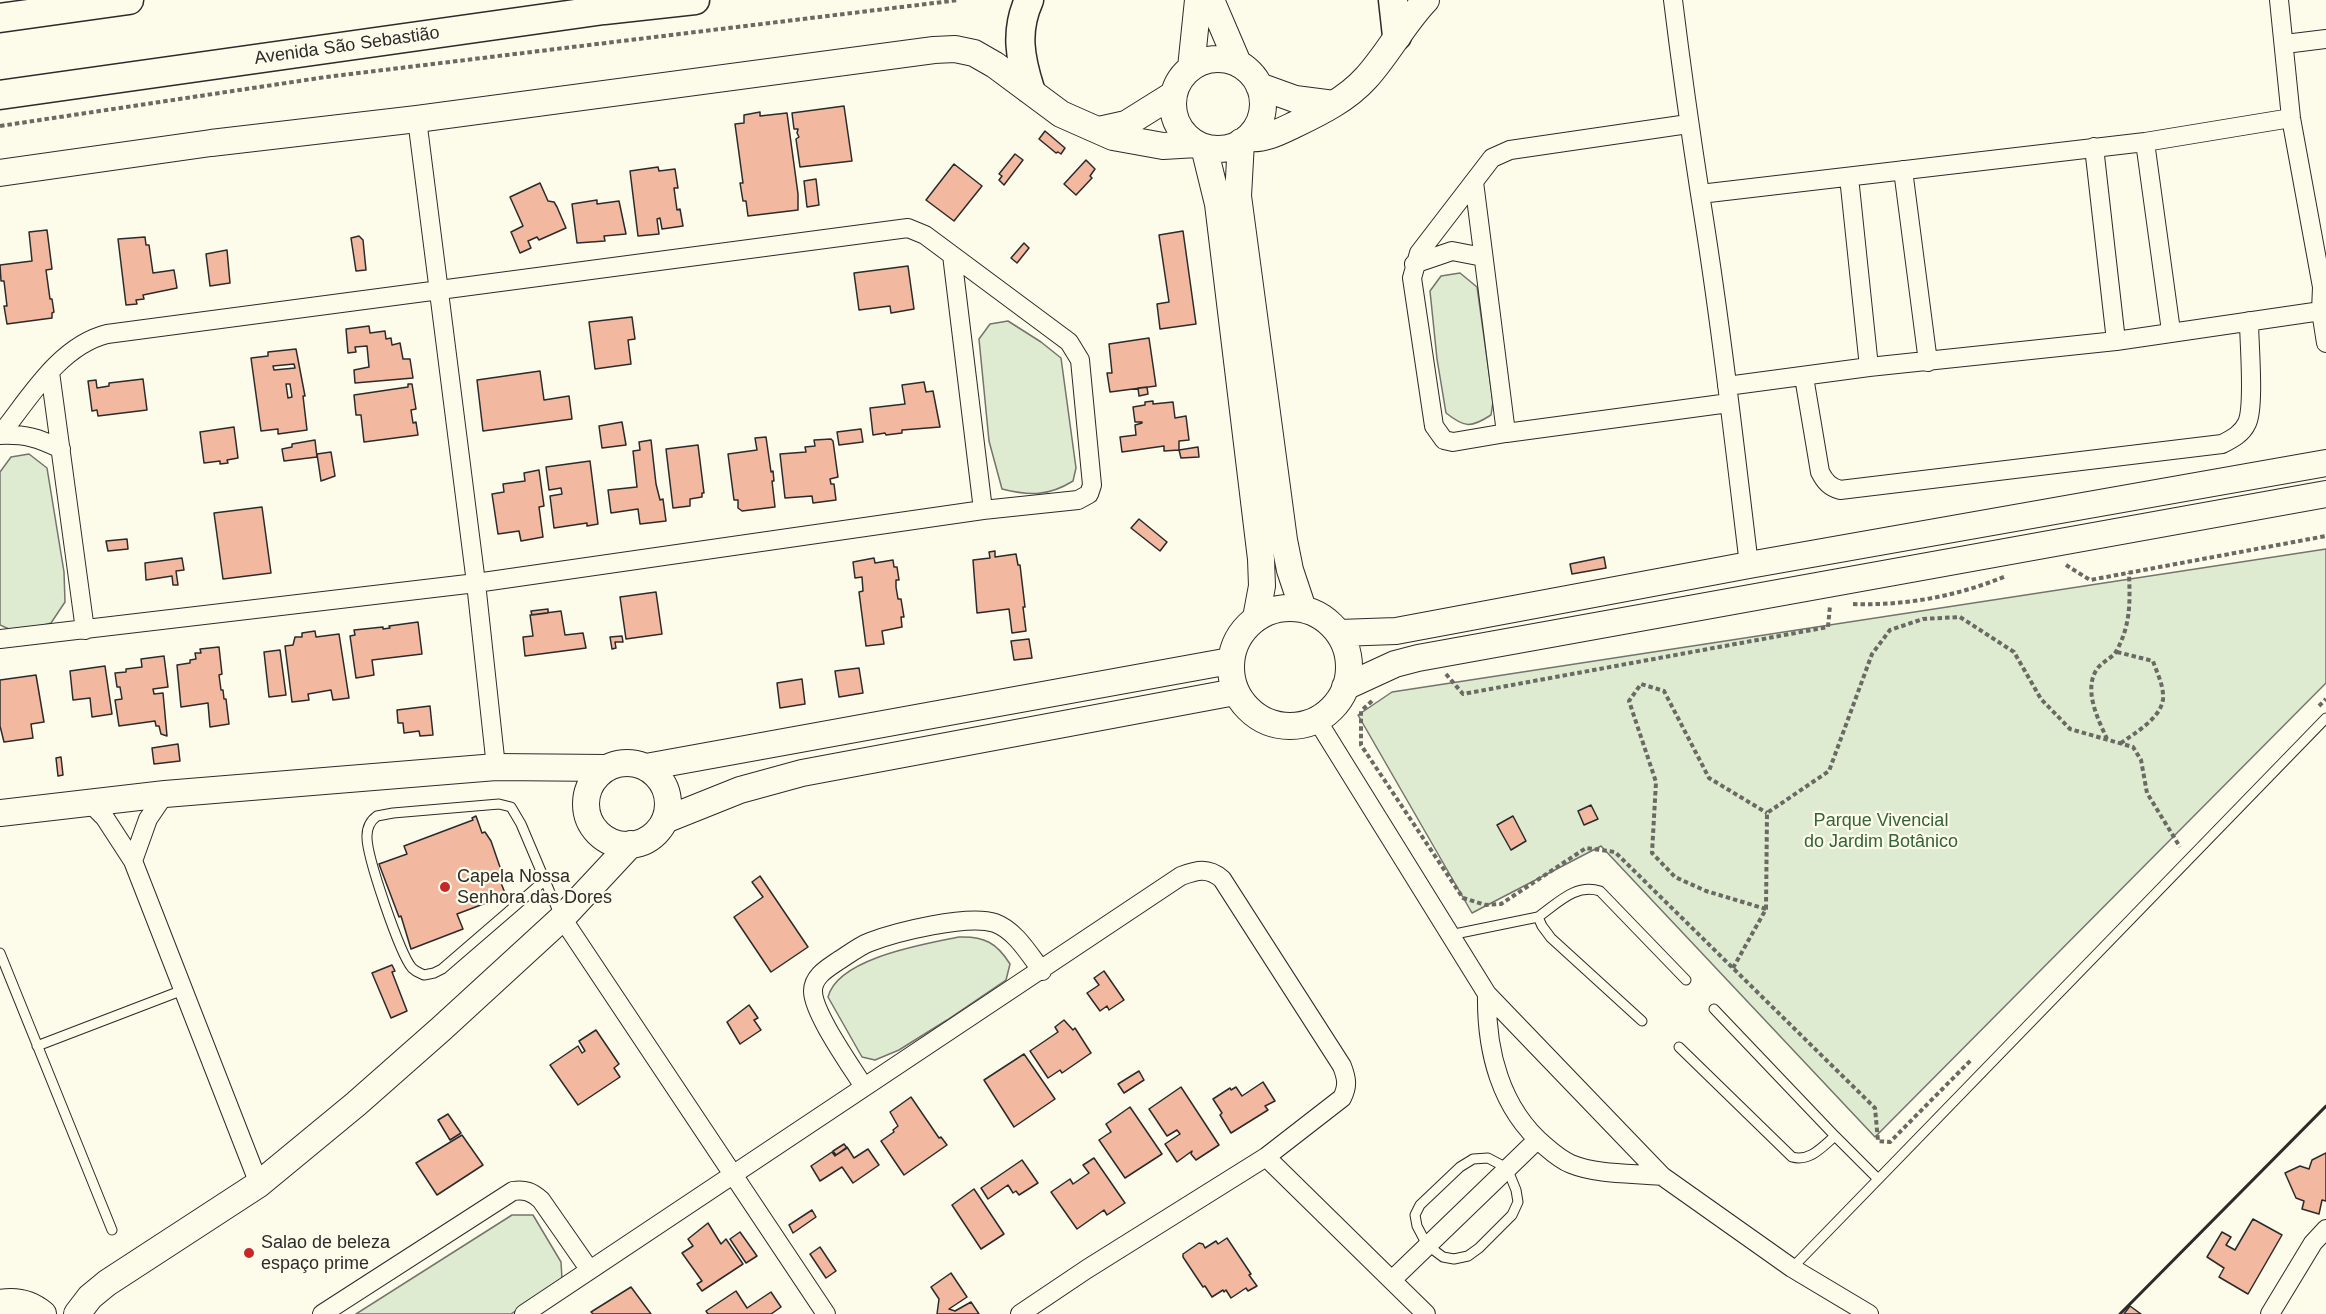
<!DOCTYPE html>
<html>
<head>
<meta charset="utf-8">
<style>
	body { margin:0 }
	canvas { display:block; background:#fdfbea }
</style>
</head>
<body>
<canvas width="2326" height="1314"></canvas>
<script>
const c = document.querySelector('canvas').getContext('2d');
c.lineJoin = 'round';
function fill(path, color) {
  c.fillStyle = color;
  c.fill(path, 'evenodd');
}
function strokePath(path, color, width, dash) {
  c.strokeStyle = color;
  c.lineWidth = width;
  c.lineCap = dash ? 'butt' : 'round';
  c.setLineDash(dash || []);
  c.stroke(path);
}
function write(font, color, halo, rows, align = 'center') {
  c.font = font + ' Helvetica,sans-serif';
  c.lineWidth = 4.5;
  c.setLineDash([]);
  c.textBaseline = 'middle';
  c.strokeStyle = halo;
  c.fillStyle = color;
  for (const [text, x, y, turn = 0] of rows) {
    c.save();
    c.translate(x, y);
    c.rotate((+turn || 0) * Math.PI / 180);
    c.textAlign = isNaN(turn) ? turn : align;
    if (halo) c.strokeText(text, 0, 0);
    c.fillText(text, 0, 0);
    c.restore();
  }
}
const green = new Path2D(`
	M1460,273l17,14 16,115 -2,13c-20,13 -26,13 -45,-2l-9,-54 -7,-68 11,-15z
	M1008,321l33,21 20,16 15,110 -3,13c-24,15 -43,15 -71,8l-13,-48 -10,-102 11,-15z
	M29,454l18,14 17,104 1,30 -14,21 -23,7 -19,-1 -9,-4v-153l11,-15z
	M2326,549v134l-451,454 -274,-291 -129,67 -114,-198 34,-23z
	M959,937c25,-1 38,6 51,27l-4,16 -59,40 -48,30 -24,10 -13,-3 -34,-60c10,-39 97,-53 131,-60z
	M512,1215h21l28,47 1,17 -51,35h-155z`);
fill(green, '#deebd1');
strokePath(green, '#74746e', 1.5);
const building = new Path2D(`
	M844,106l8,55 -52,6 -4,-28 3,-2 -2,-4 1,-4h-4l-2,-16z
	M760,112v4l27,-3 11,81v16l-50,6 -2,-15h-3l-3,-18h3l-8,-59 9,-1v-8z
	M1045,131l20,17 -4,6 -3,-2 -2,1 -17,-14z
	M1015,154l8,6 -19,25 -5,-5 3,-4 -3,-2z
	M1086,160l9,9 -5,7 2,2 -16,17 -12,-11z
	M954,164l28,22 -28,35 -28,-21z
	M658,167l1,4 16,-2 3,19h-4l3,22 3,-1 3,17 -21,3 -2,-11 -3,1 2,15 -21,2 -8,-65z
	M816,179l3,26 -12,2 -3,-26z
	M540,183l8,18 6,1 3,5 9,21 -27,12 -2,-3 -9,4 3,7 -11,5 -9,-21 12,-6 -13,-29z
	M597,200v4l22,-3 7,33 -22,2 1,5 -28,2 -5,-39z
	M47,230l5,39 -6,1 4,29h2l2,13 -2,1v5l-45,6 -3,-18h3l-3,-25h-3l-1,-16 32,-4 -3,-29z
	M1183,231l13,93 -36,5 -3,-25 12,-2 -10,-67z
	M359,236l4,4 3,30 -10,1 -5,-33z
	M145,237l1,8h3l4,28 21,-3 3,18 -34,7 1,4 -8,1 1,4 -11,1 -8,-66z
	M1024,243l5,5 -12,15 -6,-5z
	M227,250l3,33 -20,3 -4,-32z
	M908,266l6,43 -23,4 -1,-7 -31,4 -5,-37z
	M632,317l3,22 -7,1 3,24 -36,5 -6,-47z
	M369,326l1,7 15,-2 1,8 5,-1 1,7 8,-2 3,16h7l3,19 -58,5 -1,-13 15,-3 -2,-21 -12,1 1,5 -8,1 -2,-24z
	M1149,338l7,48 -46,6 -3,-19h5l-3,-29z
	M296,349l9,47h-2l4,34 -29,4v-5l-17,2 -10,-73 17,-2v-4zM294,364l1,4 -21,2 -1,-4zM286,384h4l2,13 -4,1z
	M540,371l4,29 25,-4 3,23 -89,12 -6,-51z
	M143,379l4,31 -49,6 -1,-6 -5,1 -4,-30 8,-1 1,8 12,-2v-3z
	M924,382l2,10 7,-1 7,36 -38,3v3l-16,2 -1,-2 -12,2 -3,-27 35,-4 -3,-19z
	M408,384h4l4,25 -5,1 2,13 3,-1 2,13 -54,7 -3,-27h-5l-2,-20 54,-8z
	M1147,387l1,7 -9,2 -1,-8z
	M1153,401v3l20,-2 2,16 11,-2 3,24 -10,1v9l-15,1v-5l-42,6 -2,-15 16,-2 -1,-10 7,-2v-1h-7l-2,-15 12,-2v-3z
	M622,422l4,23 -24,3 -3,-22z
	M234,427l4,31 -11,2 1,3 -8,1v-3l-16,2 -4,-31z
	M861,429l2,13 -24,3 -2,-13z
	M766,437l5,35 2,-1 1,10h-2l3,26 -33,4 -4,-3v-8h-4l-6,-46 29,-4 -2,-12z
	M831,439l2,2 5,36 -8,2 1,5h3l2,16 -23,3 -1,-7 -27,2 -5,-44 26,-2 -1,-5 10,-1 -1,-6z
	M315,440l2,17 -33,4 -2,-12 10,-2v-3z
	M651,440l5,44 4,16 3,-1 3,22 -26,3 -2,-15 -27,4 -3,-23 29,-3 -4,-36 7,-1 -1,-8z
	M698,445l6,48h-2v4l-12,2v7l-17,2 -7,-59z
	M1198,447l1,10 -18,1 -2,-8z
	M331,452l4,24 -14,5 -4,-27z
	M590,461l8,63 -11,2v-3l-33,5 -4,-32 12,-2 -1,-6 -12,2 -3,-23z
	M539,470l5,36 -5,1 4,30 -22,4 -2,-10 -21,3 -6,-40 12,-2 -1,-8 22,-3 -1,-8z
	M262,507l9,66 -48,6 -9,-66z
	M1139,519l28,23 -7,9 -29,-23z
	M127,539l1,10 -20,2 -2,-10z
	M995,551v6l21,-3 2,11h2l5,42h-2l3,24 -14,2 -3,-24 -32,4 -4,-53 17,-2 -1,-6z
	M1604,557l2,11 -34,6 -2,-10z
	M182,558l2,12 -8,1 2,14h-5l-1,-9 -26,4 -1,-17z
	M874,558l1,5 18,-3 1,7h3l2,13h-3v7l2,12h3l3,18h-3l1,10 -20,4 2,13 -18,2 -7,-54 4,-1 -1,-14 -7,1 -2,-16z
	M656,592l6,42 -36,5 -6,-42z
	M548,609v4l-16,2 -1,-4z
	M561,611l4,24 18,-2 3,15 -61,8 -2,-19 10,-1 -3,-21z
	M418,622l4,32 -50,6 2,15 -18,3 -6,-42 5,-1 -1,-5 29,-3v2l7,-1 -1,-2z
	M315,631l1,6 23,-3 10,64 -16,2 -2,-10 -23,4 1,6 -17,2 -7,-56 8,-1 2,-8h7v-4z
	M622,636l1,6h-8l1,6 -4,1 -2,-12z
	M1029,639l3,19 -18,2 -3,-19z
	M219,647l3,27 -3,1 2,15h2l1,9h2l3,25 -19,3 -2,-24 -27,4 -4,-42 13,-2v-3l6,-1 -1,-6h6l-1,-4z
	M280,650l6,45 -17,2 -5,-45z
	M164,656l4,31 -15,2 1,5 9,-1 4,43 -6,-2 -2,-8h-3l-1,-5 -36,5 -4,-26 7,-1 -2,-12h-3l-2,-14 11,-1v-3l16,-2 -1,-8z
	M105,666l7,48 -20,3 -2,-19 -17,2 -3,-29z
	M859,668l4,25 -24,4 -4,-26z
	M36,675l8,47 -13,2 2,14 -29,4 -4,-16v-46z
	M802,679l3,25 -25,4 -3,-25z
	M430,706l3,29 -13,1 -1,-5 -15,2 -1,-10h-5l-1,-13z
	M178,744l2,17 -26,3 -2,-16z
	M61,757l2,18 -5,1 -2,-18z
	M1591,805l7,14 -14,6 -6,-14z
	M476,816l6,17 3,-1 6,9 10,29 2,6 -4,2 8,20 -4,2 -1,-3 -45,17 6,15 -52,20 -10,-33 -2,1 -20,-53 28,-10 -3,-8 69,-26 -1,-2z
	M1513,816l13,25 -15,9 -14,-25z
	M760,876l48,71 -37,25 -37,-55 29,-20 -11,-15z
	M392,965l3,6 -3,1 15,39 -16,7 -19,-45z
	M1104,971l20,29 -15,10 -2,-4 -7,5 -13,-18 12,-8 -5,-7z
	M749,1005l9,13 -4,2 7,10 -21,14 -13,-22z
	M1064,1020l9,10 2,-2 16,25 -29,20 -2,-3 -12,8 -18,-27 28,-19 -3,-5z
	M596,1030l23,34 -5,4 6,9 -42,28 -28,-40 28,-19 4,7 3,-2 -6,-10z
	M1024,1054l31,45 -41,28 -30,-47z
	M1139,1071l5,9 -20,13 -6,-9z
	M1263,1082l12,19 -10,5 3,4 -37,23 -11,-18 2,-2 -9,-14 17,-11 1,2 5,-3 6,9z
	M1181,1087l38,58 -23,15 -5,-6 1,-3 -15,11 -12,-18 15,-10 -3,-4 -10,6 -18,-27z
	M911,1097l28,41 2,-1 6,8 -43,30 -23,-34 13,-9 -1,-2 5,-4 -8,-14z
	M1130,1107l32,47 -37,24 -26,-38 12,-8 -5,-8z
	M448,1114l13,19 -11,7 -12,-20z
	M462,1135l21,30 -46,30 -21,-32z
	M844,1144l3,4 -11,7 -3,-4z
	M847,1147l7,11 14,-9 11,16 -26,18 -11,-16 -22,14 -9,-15 21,-14 3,4z
	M2326,1153v48l-4,-1 -3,14 -17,-5 2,-8 -8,-3 -11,-25 15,-7 9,3 3,-9z
	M1094,1158l31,45 -18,12 -3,-5 -27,19 -26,-37 19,-13 3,5 16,-11 -6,-8z
	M1022,1160l16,23 -19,12 -3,-4 -3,2 -5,-8 -20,14 -7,-11z
	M974,1189l30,45 -23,15 -29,-44z
	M812,1210l4,7 -23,16 -4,-8z
	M2253,1219l29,16 -34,59 -29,-17 5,-9 -17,-11 15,-25 9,5 -5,8 9,5z
	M708,1223l13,21 5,-5 17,25 -41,27 -5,-7 5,-3 -20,-28 11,-7 -5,-7z
	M740,1232l17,24 -11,7 -16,-24z
	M1227,1238l24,36 -2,1 8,11 -9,5 -2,-3 -15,10 -5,-8 -2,2 -1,-2 -11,7 -7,-11 -2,1 -20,-30v-3l16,-11 4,1 2,4 11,-7 2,3z
	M820,1247l16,24 -10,7 -16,-24z
	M951,1273l16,24 -18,12 6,2 16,-9 8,12h-42l2,-15 -8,-12z
	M631,1287l20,27h-58l-2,-2z
	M736,1291l11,17 24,-16 10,15 -10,7h-63l-2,-3z
	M2130,1306l11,8h-17z`);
fill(building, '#f2b8a0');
strokePath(building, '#2b2b2b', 1.5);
const lane = new Path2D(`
	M544,881l-102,88 -8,4 -10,2c-4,-2 -8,-3 -12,-7 -12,-14 -46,-113 -45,-132 0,-9 3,-15 10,-20l16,-3 106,-9 12,3 10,17 39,92
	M1450,935l88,-18
	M0,953l112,277
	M1642,1021l-91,-83 -9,-12 -4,-9c19,-13 37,-34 62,-26l86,89
	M37,1046l146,-56
	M1679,1047l113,110c18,5 30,-10 43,-21l-121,-127
	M1835,1136l43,43
	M1488,1158l19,10 9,22 2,12 -6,13 -33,33 -11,8 -14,3 -11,-2 -16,-12 -10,-19 -2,-11 5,-10 40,-38 13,-8z
	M1792,1268l534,-550`);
const street = new Path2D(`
	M1673,0c8,65 17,129 27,194 20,123 34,247 49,371
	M2279,0l12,118 31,169 -1,24 5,32
	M2285,44l41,-5
	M417,119l59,464 20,184
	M1688,124l-178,26 -18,8 -73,95 -7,25 22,148 10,14 9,2 53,-9 223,-30
	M2145,142l26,189
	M2094,147l22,194
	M1903,170l25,192
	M1849,177l20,190
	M1474,182l32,251
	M1700,194l445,-52 146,-24
	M952,255l31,255
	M1414,264l38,-13 31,6
	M50,372l35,258
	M1804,377l16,95c5,10 10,15 20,18l382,-46c10,-5 20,-10 25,-21 8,-17 2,-80 2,-102
	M1727,386l142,-19 247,-26 205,-30
	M0,435c29,-36 59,-89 107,-101l801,-106 17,7 144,107 11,18 12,125 -3,9 -11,6 -95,10 -507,73 -476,56
	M0,435c26,-1 38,3 61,14
	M1317,720l170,274 175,182 130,92 77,46
	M90,803l15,15 28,43 126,323
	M133,861l15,-42 17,-25
	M562,918l264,396
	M1487,994c-1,56 13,114 58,152 8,7 16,14 26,18 27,11 62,9 91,12
	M864,1087c-13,-21 -51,-74 -51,-96 0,-15 15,-23 25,-30 10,-6 21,-15 32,-19 26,-10 98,-28 125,-19 20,7 34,31 47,48
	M1266,1157l160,157
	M1393,1279l144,-139
	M322,1314l191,-123c12,-2 19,1 28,9l48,69
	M524,1314l657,-438c16,-6 27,-9 41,3l120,187c5,13 6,20 0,32l-76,59 -179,112 -67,45
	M2270,1314l43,-71 13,-14`);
const secondary = new Path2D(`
	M1211,0l27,63
	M1173 104a45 45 0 1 1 90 0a45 45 0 1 1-90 0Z
	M1191,68l7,-68
	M1259,86l36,13 39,5
	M1099,130l27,-6 48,-30
	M1248,138c17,2 33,-7 48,-14 25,-12 51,-25 70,-46 22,-24 37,-54 60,-78
	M1241,142l-3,54 46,344 6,30 13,39
	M1204,147l14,57 43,355 1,27 -6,32
	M0,173l211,-30 206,-24 517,-69 21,-1 19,4 21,12 66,49 52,23 50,9 34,-2
	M1231 667a59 59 0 1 1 118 0a59 59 0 1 1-118 0Z
	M1339,633l57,-2 353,-66 577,-102
	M1345,687l50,-23 23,-6 908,-164
	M586 804a41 41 0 1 1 82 0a41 41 0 1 1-82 0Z
	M646,767l584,-106
	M0,813l165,-19 331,-27 111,1
	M665,820l75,-30 62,-17 433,-81
	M0,1303c17,-3 30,0 43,11
	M77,1314l13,-17 17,-14 152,-99 97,-80 85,-75 121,-111 69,-74`);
const primary = new Path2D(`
	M1029,0c-14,31 -9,58 1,89
	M1393,0l4,36
	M0,18l129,-18
	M0,95l604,-85 91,-10`);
strokePath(lane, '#2b2b2b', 11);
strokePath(street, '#2b2b2b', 20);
strokePath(secondary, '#2b2b2b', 28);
strokePath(primary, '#2b2b2b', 31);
strokePath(new Path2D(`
	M0,126l326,-49 633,-77
	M2066,565l24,15 236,-44
	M1853,604c52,2 105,-8 153,-28
	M2117,652l36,9c4,12 11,25 10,38 -2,19 -28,34 -42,44
	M1446,674l17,20 365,-67 2,-21
	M1372,701l-11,10v34l102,153 23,7 15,-1 85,-56 29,4 260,256 3,33 12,1 81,-82
	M2319,706l7,-7
	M2107,739c-9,-20 -24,-49 -10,-70 6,-8 16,-11 20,-19 14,-27 13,-48 12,-77
	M1766,909l-60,-18 -31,-14 -23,-24 4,-71 -27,-81 12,-17 23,7 45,87 58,35
	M1733,968l33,-59 1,-96 62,-42 43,-117 18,-24 33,-11 37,-2 54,35 27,47 29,30 63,18 8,13 6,33 33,54`), '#6a6964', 4, [4.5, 3]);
strokePath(lane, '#fdfbea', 9);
strokePath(street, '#fdfbea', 18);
strokePath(secondary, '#fdfbea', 26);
strokePath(primary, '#fdfbea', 28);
strokePath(new Path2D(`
	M2120,1314l206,-208`), '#2b2b2b', 3);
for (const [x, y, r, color] of [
	[445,887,6,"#c62828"],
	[249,1253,6,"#c62828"]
]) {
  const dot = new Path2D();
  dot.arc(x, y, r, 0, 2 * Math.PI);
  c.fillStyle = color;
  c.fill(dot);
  strokePath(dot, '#fdfbea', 2);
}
write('18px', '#2b2b2b', '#fdfbea', [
	["Avenida São Sebastião",347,46,-8]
]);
write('18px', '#34623c', '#fdfbea', [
	["Parque Vivencial",1881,821],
	["do Jardim Botânico",1881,842]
]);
write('18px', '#2b2b2b', '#fdfbea', [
	["Capela Nossa",457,877],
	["Senhora das Dores",457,898],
	["Salao de beleza",261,1243],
	["espaço prime",261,1264]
], 'left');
</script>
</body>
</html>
